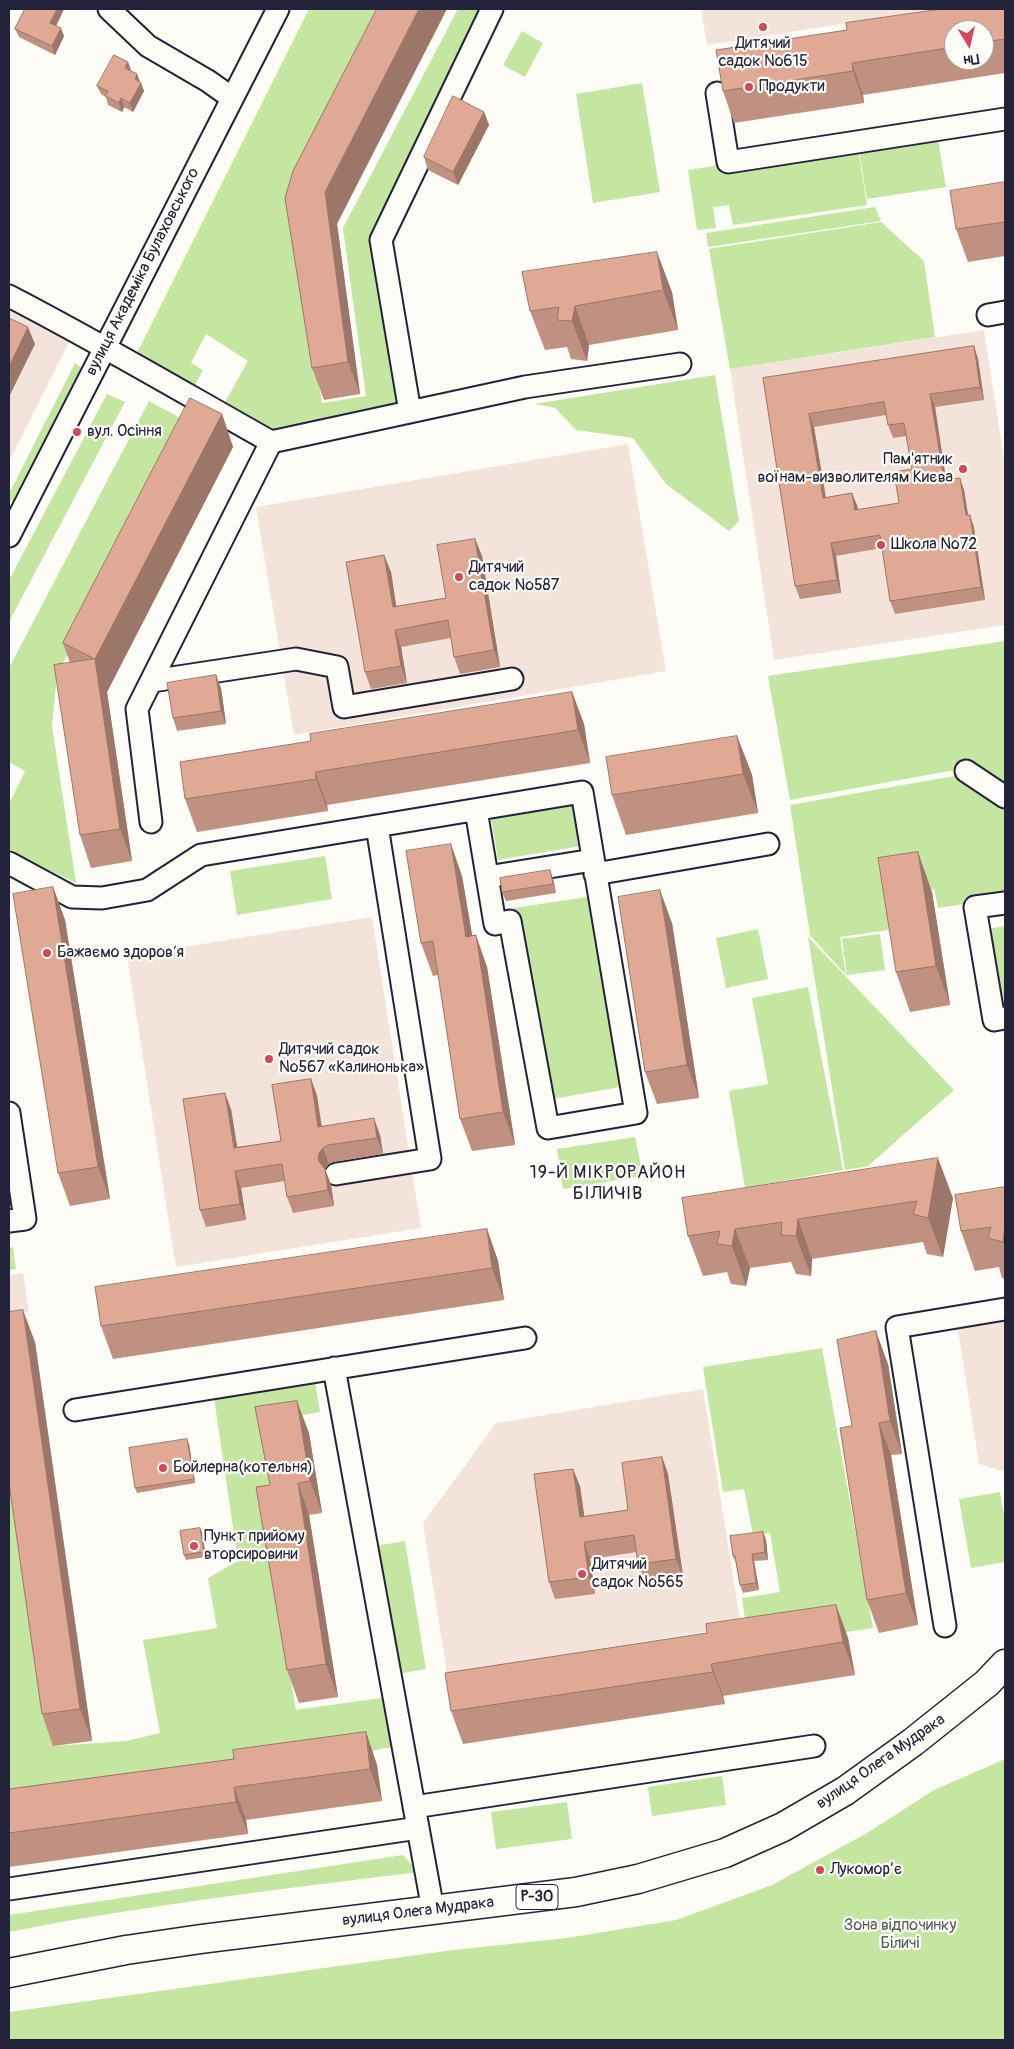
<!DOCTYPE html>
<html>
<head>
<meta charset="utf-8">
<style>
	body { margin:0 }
	#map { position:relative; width:1014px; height:2049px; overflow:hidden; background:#fdfcf7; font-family:Pangolin,sans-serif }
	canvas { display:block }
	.frame { position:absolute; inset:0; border:10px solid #22223b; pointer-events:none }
	.north { position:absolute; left:944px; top:20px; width:50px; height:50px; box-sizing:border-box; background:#fdfcf7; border:1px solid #a5a5ac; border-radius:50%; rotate:171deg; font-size:14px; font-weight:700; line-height:20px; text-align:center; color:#22223b }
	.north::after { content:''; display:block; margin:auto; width:18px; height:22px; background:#d1495b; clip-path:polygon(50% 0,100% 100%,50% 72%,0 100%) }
</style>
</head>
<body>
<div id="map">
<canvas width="1014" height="2049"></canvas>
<div class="frame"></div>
<div class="north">Пн</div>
</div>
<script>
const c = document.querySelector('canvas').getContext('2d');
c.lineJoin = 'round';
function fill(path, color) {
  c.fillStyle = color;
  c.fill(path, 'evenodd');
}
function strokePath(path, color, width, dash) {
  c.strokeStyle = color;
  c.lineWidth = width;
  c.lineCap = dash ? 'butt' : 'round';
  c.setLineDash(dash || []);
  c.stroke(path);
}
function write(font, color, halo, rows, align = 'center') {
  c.font = font + ' Pangolin,sans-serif';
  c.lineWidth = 4.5;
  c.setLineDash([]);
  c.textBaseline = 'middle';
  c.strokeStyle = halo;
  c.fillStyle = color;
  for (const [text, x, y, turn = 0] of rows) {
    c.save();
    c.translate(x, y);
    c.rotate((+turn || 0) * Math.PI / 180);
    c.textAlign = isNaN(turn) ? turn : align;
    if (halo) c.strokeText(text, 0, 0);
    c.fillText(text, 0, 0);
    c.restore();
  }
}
fill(new Path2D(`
	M701,9h238l-232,36z
	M9,308l61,32 -61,122z
	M984,330l21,136v159l-231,35 -44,-291z
	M628,444l38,227 -372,64 -38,-228z
	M372,917l49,311 -245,39 -49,-311z
	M23,1273l6,39 -20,3v-40z
	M1005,1315v157l-26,-8 -22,-141z
	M703,1389l38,237 -294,47 -24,-150 73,-100z`), '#f4e3da');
fill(new Path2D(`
	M309,9h93l-109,220 29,174 44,-7 -23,-168 115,-219h22l-105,230 30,166 -131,29 -49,-32 23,-41 -42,-27 -15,29 12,7 -11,21 -58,-32z
	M522,31l21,12 -18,34 -22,-12z
	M642,83l18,109 -67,11 -17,-109z
	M938,139l8,48 -79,12 -8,-48z
	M857,143l10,62 -134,20 -4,-20 -16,2 3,21 -19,2 -9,-60z
	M875,207l6,14 -173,26 -2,-14z
	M881,222l43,39 11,76 -205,32 -21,-120z
	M75,363l14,10 -67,132 -13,-5v-6z
	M715,375l24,146 -10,10 -63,-47 -33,-46 -57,-8 -21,-22 -21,-4z
	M107,394l18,8 -116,220v-42z
	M149,401l39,21 -131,253 -5,51 24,157 -67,-32v-47l16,-33 -16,-9v-94z
	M1005,641v152l-39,-25 -176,32 -22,-124z
	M965,774l40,27v97l-67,10 -4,-19 -44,7 5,33 -55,8 6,38 -36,-40 -20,-130z
	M572,798l9,48 -83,14 -8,-48z
	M325,856l7,43 -95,16 -7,-44z
	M593,896l33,190 -79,14 -33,-192z
	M1005,926v90l-7,1 -15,-87z
	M758,929l10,50 -42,9 -10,-50z
	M880,934l5,36 -38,5 -5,-36z
	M808,937l146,153 -86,76 -23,4z
	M808,987l35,183 -98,18 -16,-97 39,-7 -16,-86z
	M635,1137l8,39 -80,13 -6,-40z
	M13,1247l3,22 -7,1v-22z
	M822,1348l51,280 -124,19 -7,-49 38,-6 -10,-59 -17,2 -9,-46 -21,3 -20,-125z
	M315,1381l5,31 -60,11 13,86 -10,8 33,193 92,-13 9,49 -156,31 -232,38v-382l44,313 73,-5 34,-8 -17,-93 74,-12 -9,-50 30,-17 -24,-163z
	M1000,1492l5,30v40l-34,6 -12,-69z
	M405,1541l21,128 -35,6 -21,-128z
	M1005,1759v281h-996v-28l444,-62 114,-12 109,-18 96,-35 95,-52 67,-43z
	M722,1776l4,29 -74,11 -4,-29z
	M567,1802l5,37 -76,10 -5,-37z
	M403,1855l16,17c-137,17 -275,33 -410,60v-17z`), '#c4e6a0');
const minor = new Path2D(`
	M109,9l39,37 60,35 24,17
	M717,93l11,69 277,-43
	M9,296c89,46 175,97 262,146l-134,267 14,113
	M988,315l17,-3
	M410,412l-29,-172 111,-231
	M271,442l254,-55 155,-23
	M9,536l269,-527
	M152,681l144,-22 41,8 7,40 168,-28
	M966,771l39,26
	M9,863l63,34 30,1 45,-8 54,-35 381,-63 54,321 -88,15 -38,-207 -15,3 -19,-114
	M595,874l173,-30
	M487,877l106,-17
	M1005,903l-30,4 19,113 11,-2
	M9,1113l16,106 -16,2
	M336,1174l94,-15 -53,-333
	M334,1368l99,542
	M75,1410l450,-72
	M945,1626l-48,-299 108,-18
	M414,1807l400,-61
	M9,1889l409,-61`);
const major = new Path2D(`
	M9,1973l117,-23 75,-11 375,-47 62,-13 87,-26 58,-26 62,-36 68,-49 74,-59 18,-19`);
strokePath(minor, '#22223b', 25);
strokePath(major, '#22223b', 31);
strokePath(minor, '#fdfcf7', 21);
strokePath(major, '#fdfcf7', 28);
fill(new Path2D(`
	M25,9h39l-8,17 8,10 -9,19 -36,-18 -4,-8z
	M1005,9v64l-142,22 1,8 -130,20 -11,-32zM954,30h30v30h-30z
	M128,62l3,9 6,3 7,17 -11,21 -9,-5 -2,5 -14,-7 -2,-8 -5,-3 -4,-8z
	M484,112l5,13 -31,60 -30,-15 -4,-13z
	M1005,182v74l-37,6 -12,-33z
	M337,224l23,170 -36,6 -12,-32z
	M522,272l150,20 6,38 -89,15 -2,16 -16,-2 -4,-12 -22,3 -15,-39z
	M974,346l4,13 6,41 -49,7 11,73 18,10 4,25h2l4,13 11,72 -90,14 -5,-13 -8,-53 -46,8 5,37 -41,6 -5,-13 -32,-208zM886,415l2,10 5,13 13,-2 6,33 -13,34 -41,7 -1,-5 -31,-7 -12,-71z
	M222,414l11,33 -126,245 25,169 -41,7 -11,-33 -10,-172 -7,-20z
	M475,539l7,17 18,111 -40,7 -6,-17 -3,-19 -50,9 6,36 -36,6 -6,-17 19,-117 7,17 5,34 50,-8z
	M221,688l5,36 -49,7 -4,-13z
	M572,692l12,32 6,39 -263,42 1,6 -131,21 -12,-33 126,-58z
	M737,736l15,39 6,38 -132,22 -14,-40z
	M550,870l3,9 3,14 -50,8 -4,-9z
	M462,876l10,60 15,31 28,178 -43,6 -12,-32 -22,-144 -5,1 -12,-33z
	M53,887l12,33 45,279 -40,7 -12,-33z
	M932,892l18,113 -40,7 -14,-40z
	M672,923l27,175 -42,6 -12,-32z
	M311,1079l6,17 5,31 58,8 3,19 -49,8 -5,2 -4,5 6,16 3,21 -41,7 -6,-16 -2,-16 -44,7 5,32 -40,7 -6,-17 31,-101 6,38 44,-6z
	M1005,1187v92l-3,-1 -3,-11 -24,4 -14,-40z
	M682,1198h271l-10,59 -16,-3 -4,-12 -111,17 -1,17 -15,-2 -5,-12 -41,6 -4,18 -15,-2 -4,-12 -24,4 -15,-40z
	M487,1229l11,32 6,39 -391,59 -12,-33z
	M35,1342l57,399 -39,5 -11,-32z
	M888,1364l14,90 -11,1 27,170 -39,8 -12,-33 -15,-174z
	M309,1433l13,80 -13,2 29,182 -39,6 -12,-33 -17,-185z
	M189,1444l6,39 -58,10 -2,-5z
	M662,1457l6,17 15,102 -38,5 -7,-17 -1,-12 -47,7 5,35 -40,5 -6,-17 31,-96 4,31 44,-7z
	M202,1532l4,25 -20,3 -2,-5z
	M763,1532l3,8 2,20 -14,1 5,29 -16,3 -3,-8 -4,-22 -3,-7z
	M836,1605l12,33 7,37 -132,21 2,8 -262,40 -12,-33z
	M366,1732l11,33 5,36 -136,19 2,14 -239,33v-78l225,-30z`), '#c09181');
fill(new Path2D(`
	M57,9h7l-11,23 -3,-9z
	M419,9h28l-110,215 23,170 -12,-32 -23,-170z
	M61,28l3,8 -9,19 -3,-9z
	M128,62l3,9 -6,-3z
	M852,63l11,32 1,8 -11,-32z
	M137,74l3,9 -5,-4z
	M141,83l3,8 -11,21 -3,-9z
	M121,98l3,9 -2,5 -3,-9z
	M484,112l5,13 -31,60 -5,-13z
	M657,252l15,40 6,38 -15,-40z
	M575,306l14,39 -2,16 -15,-40z
	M28,327l7,17 -26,53v-30z
	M974,346l4,13 6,41 -4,-13z
	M930,394l5,13 13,86 -4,-13z
	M222,414l11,33 -126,245 25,169 -12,-32 -25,-170z
	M809,414l5,13 14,84 -5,-13z
	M960,478l4,12 6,38 -4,-13z
	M852,493l5,12 3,18 -5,-13z
	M970,515l4,13 11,72 -4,-13z
	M475,539l7,17 18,111 -6,-17z
	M831,543l5,13 5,37 -4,-13z
	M384,555l7,17 8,52 -6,-17z
	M395,630l6,17 6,36 -6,-17z
	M216,675l5,13 5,36 -5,-13z
	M572,692l12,32 6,39 -12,-33z
	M737,736l15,39 6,38 -15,-39z
	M315,772l12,33 1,6 -12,-32z
	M451,844l11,32 16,93 -12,-32z
	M918,852l14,40 18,113 -14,-39z
	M550,870l3,9 3,14 -3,-9z
	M53,887l12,33 45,279 -12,-32z
	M660,890l12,33 27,175 -12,-33z
	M476,935l11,32 28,178 -12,-33z
	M311,1079l6,17 7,48 -6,-17z
	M225,1093l6,16 9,55 -6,-16z
	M374,1118l6,17 3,19 -6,-16z
	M323,1148l6,16 -4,5 -7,-9 1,-7z
	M938,1158l15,40 -10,59 -15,-39z
	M325,1169l6,16 3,21 -6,-16z
	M235,1171l6,17 5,32 -6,-16z
	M798,1219l14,40 -1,17 -15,-40z
	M1005,1224v23l-2,-5z
	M487,1229l11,32 6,39 -12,-32z
	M735,1229l15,39 -4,18 -14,-40z
	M23,1310l12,32 57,399 -12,-32z
	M876,1331l12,33 14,90 -12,-33z
	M297,1401l12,32 13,80 -12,-32z
	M879,1423l12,32 27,170 -12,-32z
	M187,1439l2,5 6,39 -1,-4z
	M662,1457l6,17 15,102 -7,-17z
	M573,1469l7,17 7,48 -7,-17z
	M298,1483l11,32 29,182 -12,-33z
	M200,1528l2,4 4,25 -2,-5z
	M763,1532l3,8 2,20 -3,-8z
	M584,1542l6,17 5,35 -6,-17z
	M752,1554l2,7 5,29 -3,-7z
	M836,1605l12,33 7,37 -12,-33z
	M711,1664l12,32 2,8 -12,-32z
	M366,1732l11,33 5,36 -12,-32z
	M234,1787l12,33 2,14 -12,-32z`), '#9c7669');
const building = new Path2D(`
	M25,9h32l-7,14 11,5 -9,18 -37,-17z
	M377,9h42l-94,183 23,170 -36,6 -27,-170 8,-27z
	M942,9h63v30l-21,3v-12h-30v17l-102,16 1,8 -130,20 -7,-41 131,-20 -1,-7z
	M114,55l14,7 -3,6 12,6 -2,5 6,4 -11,20 -9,-5 -2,5 -14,-7 3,-5 -11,-5z
	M453,96l31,16 -31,60 -29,-15z
	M1005,182v40l-49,7 -6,-38z
	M657,252l6,38 -88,16 -3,15 -15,-1 2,-13 -29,4 -8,-39z
	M9,318l19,9 -19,40z
	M974,346l6,41 -50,7 14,86 16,-2 6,37h4l11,72 -91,14 -10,-66 -49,8 6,37 -42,6 -32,-208zM884,402l4,23 16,-2 8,46 -18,3 5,31 -44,7 -3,-17 -29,5 -14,-84z
	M190,398l32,16 -127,245 -32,-16z
	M475,539l19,111 -40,7 -6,-37 -53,10 6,36 -36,6 -19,-110 38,-7 9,52 53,-9 -9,-53z
	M95,659l25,170 -40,6 -26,-170z
	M216,675l5,36 -48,7 -6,-35z
	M572,692l6,38 -263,42 1,7 -131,20 -5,-37 131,-21 -1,-7z
	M737,736l6,38 -131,21 -6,-38z
	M451,844l15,93 10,-2 27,177 -43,7 -27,-178 -12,2 -15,-92z
	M918,852l18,114 -40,6 -18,-114z
	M550,870l3,14 -51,8 -2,-14z
	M53,887l45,280 -40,6 -45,-279z
	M660,890l27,175 -42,7 -27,-175z
	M311,1079l7,48 56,-9 3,20 -49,7 -5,3 -4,5 -1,7 7,9 3,21 -41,7 -5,-33 -47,7 5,33 -40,6 -17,-111 42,-6 9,55 47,-7 -9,-56z
	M938,1158l-10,60 -15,-4 4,-13 -119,18 -2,17 -15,-1 1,-13 -47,7 -3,17 -15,-2 3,-13 -32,5 -6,-38z
	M1005,1187v37l-2,18 -15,-4 3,-11 -30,4 -6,-36z
	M487,1229l5,39 -391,58 -6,-39z
	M23,1310l57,399 -38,5 -33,-231v-171z
	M876,1331l14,90 -11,2 27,170 -39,7 -27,-172 12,-2 -15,-86z
	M297,1401l13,80 -12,2 28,181 -39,6 -31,-183 14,-2 -15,-78z
	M187,1439l7,40 -59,9 -6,-40z
	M662,1457l14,102 -38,5 -4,-29 -50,7 5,35 -40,5 -15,-108 39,-5 7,48 48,-7 -6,-47z
	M200,1528l4,24 -20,3 -4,-24z
	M763,1532l2,20 -13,2 4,29 -16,2 -5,-29h-2l-3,-20z
	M836,1605l7,37 -132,22 2,8 -262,39 -6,-38 262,-40 -1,-9z
	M366,1732l4,37 -136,18 2,15 -227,31v-44l225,-30 -1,-9z`);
fill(building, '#dfa996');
strokePath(building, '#9c7669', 1);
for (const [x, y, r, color] of [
	[763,27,5,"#d1495b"],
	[749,87,5,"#d1495b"],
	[77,432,5,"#d1495b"],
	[963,469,5,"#d1495b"],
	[881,545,5,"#d1495b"],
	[459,577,5,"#d1495b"],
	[47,953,5,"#d1495b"],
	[269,1059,5,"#d1495b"],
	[163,1468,5,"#d1495b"],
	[194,1546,5,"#d1495b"],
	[582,1574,5,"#d1495b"],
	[820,1870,5,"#d1495b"]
]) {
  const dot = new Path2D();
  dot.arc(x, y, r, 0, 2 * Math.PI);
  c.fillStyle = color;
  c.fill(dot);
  strokePath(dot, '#fdfcf7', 2);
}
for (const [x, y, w] of [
	[537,1897,42]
]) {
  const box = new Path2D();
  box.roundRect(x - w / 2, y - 12.5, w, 25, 4);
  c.fillStyle = '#fdfcf7';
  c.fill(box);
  strokePath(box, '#22223b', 1);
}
write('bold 15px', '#22223b', null, [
	["Р-30",537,1897]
]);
write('16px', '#22223b', '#fdfcf7', [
	["Дитячий",763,44,"center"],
	["садок №615",763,62,"center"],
	["Продукти",759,87],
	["вул. Осіння",87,432],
	["Пам'ятник",953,460,"right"],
	["воїнам-визволителям Києва",953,478,"right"],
	["Школа №72",891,545],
	["Дитячий",469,568],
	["садок №587",469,586],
	["Бажаємо здоровʼя",57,953],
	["Дитячий садок",279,1050],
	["№567 «Калинонька»",279,1068],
	["Бойлерна(котельня)",173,1468],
	["Пункт прийому",204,1537],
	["вторсировини",204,1555],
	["Дитячий",592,1565],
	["садок №565",592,1583],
	["Лукомор’є",830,1870]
], 'left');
write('16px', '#22223b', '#fdfcf7', [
	["вулиця Академіка Булаховського",143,272,-63],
	["вулиця Олега Мудрака",881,1762,-35],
	["вулиця Олега Мудрака",418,1912,-7]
]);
write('16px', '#535d59', '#fdfcf7', [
	["Зона відпочинку",900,1926],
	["Біличі",900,1944]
]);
c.letterSpacing = '1px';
write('18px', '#22223b', '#fdfcf7', [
	["19-Й МІКРОРАЙОН",608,1173],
	["БІЛИЧІВ",608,1194]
]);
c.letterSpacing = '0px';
</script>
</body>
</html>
